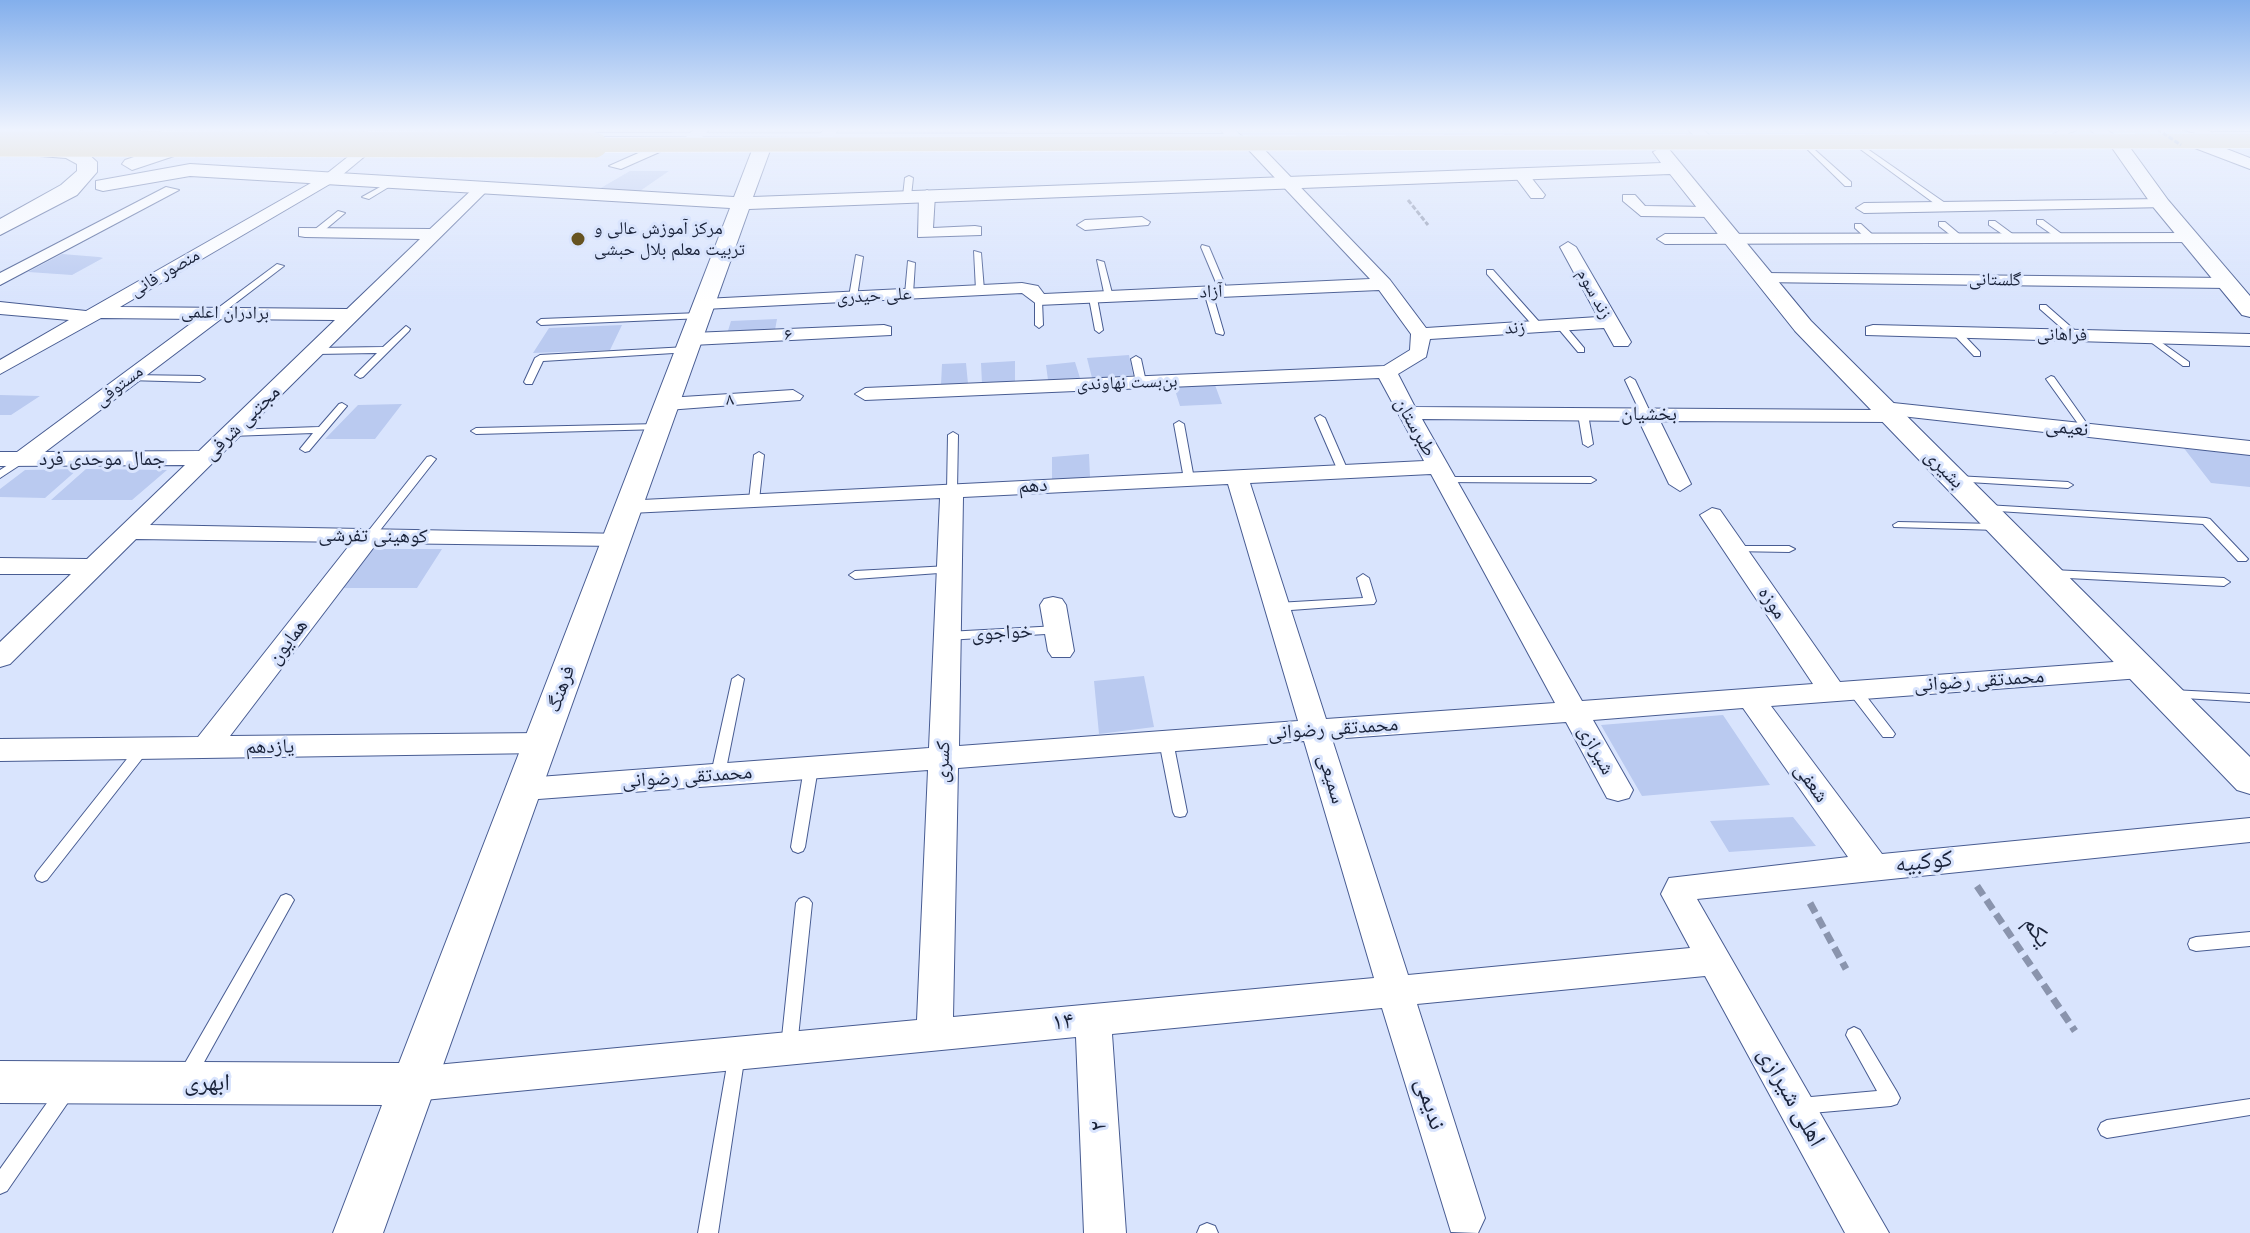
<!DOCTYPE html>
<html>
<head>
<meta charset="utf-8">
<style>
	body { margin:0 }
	canvas { display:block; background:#d9e4fd }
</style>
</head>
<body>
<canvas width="2250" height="1233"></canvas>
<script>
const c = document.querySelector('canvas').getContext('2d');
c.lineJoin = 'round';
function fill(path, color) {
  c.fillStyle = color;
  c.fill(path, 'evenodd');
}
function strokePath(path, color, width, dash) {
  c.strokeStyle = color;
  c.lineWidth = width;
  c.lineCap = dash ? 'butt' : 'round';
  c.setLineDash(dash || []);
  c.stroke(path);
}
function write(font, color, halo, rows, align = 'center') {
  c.font = font + ' "Open Sans","Noto Naskh Arabic",sans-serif';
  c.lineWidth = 6;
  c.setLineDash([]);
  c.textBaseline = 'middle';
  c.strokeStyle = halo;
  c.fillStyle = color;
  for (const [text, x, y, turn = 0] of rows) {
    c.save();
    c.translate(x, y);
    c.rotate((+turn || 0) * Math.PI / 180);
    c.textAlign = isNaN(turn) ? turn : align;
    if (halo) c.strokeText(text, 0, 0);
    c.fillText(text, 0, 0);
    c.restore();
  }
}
fill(new Path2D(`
	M630,171h39l-29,20 -41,-2z
	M62,254l37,3 4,1 -31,17 -44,-3z
	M777,319l-2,11 -48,4 4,-13z
	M622,325l-12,25 -77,3 16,-25z
	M1129,355l4,20 -41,3 -5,-20z
	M1015,361v21l-33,2 -1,-21z
	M1075,362l5,16 -32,2 -2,-15z
	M966,363l2,21 -27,1 1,-21z
	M1215,385l7,19 -42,2 -6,-19z
	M0,395l40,1 -29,19h-11z
	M402,404l-27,35h-50l33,-34z
	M2183,447l67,7v33l-39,-4z
	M1089,454l1,23 -38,3v-23z
	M78,469l-33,29 -45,-1v-8l25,-19z
	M86,469l81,1 -35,30h-81z
	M369,549h73l-25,39h-77z
	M1144,676l10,51 -55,7 -5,-53z
	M1723,715l47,70 -128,11 -41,-71z
	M1793,817l23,29 -87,6 -19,-31z`), '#bacaf0');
const service = new Path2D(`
	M2213,132h37v4l-39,-1v-2z
	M585,133l654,1 3,2 -3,2 -656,-2v-2z
	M1852,141h4l92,64v4h-6l-90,-66z
	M1802,142h4l45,40v4h-6l-43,-42z
	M909,176l4,2 -2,18 -4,2 -4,-2 2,-18z
	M391,181l6,1 -28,17 -7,-2z
	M338,211l7,2 -25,21h-6v-4z
	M2037,220h6l24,18 -7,2 -23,-16z
	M1989,221h6l23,17 -7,2 -22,-15z
	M1939,222h6l19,16 -7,2 -18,-14z
	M1855,224h6l13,12v4h-6l-13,-12z
	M1202,245l7,2 19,45 -1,2 -7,-2 -19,-45z
	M974,251l7,2 3,37 -4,2 -4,-2z
	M856,255l7,2 -6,40 -4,3 -4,-3z
	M1097,260l7,2 9,35 -1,2 -7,-2z
	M908,261l7,2 -2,31 -4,3 -4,-3z
	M277,264l7,2 -64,49h-6v-4z
	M1487,270h6l49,55v4h-6l-49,-55z
	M1205,290l7,2 12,41 -1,2 -7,-2 -12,-41z
	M1093,295l4,3 6,32 -4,3 -4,-3 -6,-32z
	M1035,298l7,2 1,25 -4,3 -4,-3z
	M2040,305h6l33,29v4h-6l-33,-29z
	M700,313l3,1v4l-162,7 -4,-3 4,-3z
	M1560,322l3,1 21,25v4h-6l-21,-25 -1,-2z
	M406,326l4,3 -1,2 -46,46 -3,1 -5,-3 22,-22 -61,1 -4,-3 4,-3 67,-1z
	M1957,330l3,1 20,21v4h-6l-20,-21v-4z
	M2151,335l38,27v4h-6l-35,-26v-4z
	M687,347l4,3 -1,2 -147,9 -11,23h-6l-2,-2 11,-24 5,-3z
	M1136,356l5,3 5,23 -5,3 -5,-3 -5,-23z
	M130,375l70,1 5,3 -5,3 -73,-2v-4z
	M2051,376l3,1 36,51v4h-6l-38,-53z
	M1630,377l5,3 16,34 -2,2 -3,1 -5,-3 -16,-34z
	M342,403l5,3 -38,45 -4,1 -5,-3 13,-16 -82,3 -5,-3 5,-3 88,-3 20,-23z
	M1583,411l5,3 5,30 -5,3 -5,-3 -5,-30z
	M1320,415l5,3 23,53 -1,2 -4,1 -5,-3 -23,-53z
	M1179,421l5,3 10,55 -5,3 -5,-3 -10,-55z
	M659,424l5,3 -2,2 -186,5 -5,-3 5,-3z
	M953,432l5,3 -1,55 -5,3 -5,-3 1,-55z
	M759,452l5,3 -5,45 -5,3 -5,-3 5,-45z
	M22,456l5,3 -1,2 -26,17v-8z
	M431,456l5,3 -62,79h-8l-2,-2 2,-2 61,-77z
	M1956,476l112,6 5,3 -5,3 -116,-7 -1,-2z
	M1445,477h146l5,3 -5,3 -150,-1 -1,-2 1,-2z
	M1986,505l220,13 4,1 38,40 -2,2h-8l-35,-37 -221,-14 -1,-2 1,-2z
	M1898,522l100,2 5,3 -5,3 -104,-3 -1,-2z
	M1735,546h54l6,3 -6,3 -58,-1 -2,-2z
	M949,566l4,2 2,2 -2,2 -98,7 -6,-4 6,-4z
	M2052,570l172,8 6,4 -6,4 -176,-9 -2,-3 2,-3z
	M1363,574l6,4 7,23 -2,3 -97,7 -6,-4 6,-4 86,-5 -6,-20z
	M1058,626l4,1 2,3 -2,3 -115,7 -6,-4 6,-4z
	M738,675l6,4 -19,95 -2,4h-10l-2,-4 21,-95z
	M1855,687l5,1 33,43 2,3 -2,3h-10l-33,-43 -1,-3 1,-3z
	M2172,690l78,4v8l-83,-5 -1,-3 1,-3z
	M1166,736l5,2 2,3 14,71 -2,4 -5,1 -5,-1 -2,-4 -14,-71 2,-3z
	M143,743l5,2 2,3 -2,3 -101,129 -5,2 -5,-2 -2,-4 2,-4 101,-127z
	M811,763l5,1 2,4 -13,79 -2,4 -5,2 -5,-2 -2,-4 13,-79 2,-4z
	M286,894l5,2 3,4 -101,182 -6,2 -6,-2 -3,-6 3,-6 100,-174z
	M804,897l5,2 3,4 -15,144 -2,5 -6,3 -6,-3 -2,-5 15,-144 3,-4z
	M2250,932v14l-54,5 -6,-2 -2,-5 2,-5 6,-2z
	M1854,1027l6,3 37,62 3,6 -3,6 -6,2 -91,8 -6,-2 -3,-6 3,-6 6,-2 77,-7 -31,-56 2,-5z
	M737,1046l6,3 2,5 -27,179h-20l31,-179 2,-5z
	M65,1084l6,2 3,6 -3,6 -64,93 -7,3v-25l59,-83z
	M2250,1099v16l-143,23 -6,-3 -3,-6 3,-6 6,-3z
	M1207,1223l8,3 3,7h-21l3,-7z`);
const pedestrian = new Path2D(`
	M2062,129h17l-22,9 -5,-3z
	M2180,129h24l12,5 -5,3z`);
const minor = new Path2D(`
	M248,129h20l-21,11h-10v-6z
	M694,129h16l-20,20h-10v-6z
	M824,129h15l-15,19h-10l-2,-3z
	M1220,129h15l10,13 11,-1 134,139 36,48 172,-11 -38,-70 8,-5 8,5 55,95 -3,4h-14l-10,-18 -174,11 -4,18 -28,17 17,33 460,3 2,-6 7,-2 366,39v14l-349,-39 -10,6 -231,-1 31,63 -11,7 -11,-7 -30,-63 -217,-2 160,282 231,-17 -113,-169 12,-7 8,2 120,172 301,-22 10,2 4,7 -4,7 -10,2 -370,28 111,148 368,-36v24l-553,57 192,334h-44l-140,-257 -288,28 68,214 -7,15 -27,-1 -69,-224 -270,26 14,199h-42l-8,-196 -662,64 -13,-5 -6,-12 6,-12 13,-5 503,-47 11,-250 -403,30 -11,-3 -4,-8 4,-8 11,-3 404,-30 11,-250 -310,15 -12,-7 4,-5 802,-40 -45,-83 -514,22 -10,-6 10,-6 519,-22 26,-16 1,-16 -32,-44 -341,15 -16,-12 -318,16 -9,-5 9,-5 318,-16 16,3 6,8 326,-15 -125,-133 -11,1zM1431,474l124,229 -229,16 -76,-236zM1228,484l70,237 -339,25 4,-249zM1743,708l105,149 -179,21 -8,16 29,54 -282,27 -76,-236 234,-17 41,76 11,3 11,-3 4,-8 -40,-70zM1304,741l70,237 -421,39 5,-249z
	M1687,129h16l14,14 -12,3z
	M2088,129h18l18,13 -12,3z
	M661,143l12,3 -52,23 -12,-3z
	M359,148l12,3 -36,30 -215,126 227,2 73,-70 -115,-2 -6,-1v-8l131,1 48,-45 13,3 -341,338 476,9 3,5 -12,7 -240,-3 -147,193 311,-3 10,3 5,7 -5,7 -10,3 -541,8v-22l198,-2 154,-195 -216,-3 -126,125 -10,3v-25l71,-68h-71v-16l87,1 98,-94 -185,1v-14h17l180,-133 -96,-1 -101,56v-14l69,-40 -69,-6v-12l86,9 239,-136zM221,319l114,1 -136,131 -154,1z
	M1516,171h10l19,24 -2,3h-12l-18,-24z
	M166,187l13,3 -179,95v-12z
	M927,190l8,5 -2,33 42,-2 6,1v8l-63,2 1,-42z
	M1623,195h12l10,11 65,1 8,5 -8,5 -69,-1 -18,-15z
	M2161,199l8,5 -2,3 -303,6 -8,-5 8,-5z
	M1142,217l8,5 -2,3 -63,5 -8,-5 8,-5z
	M2189,233l6,1v8l-530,2 -8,-5 8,-5z
	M1764,273l463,5 9,5 -9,5 -469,-6 -3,-4z
	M884,325l7,2v8l-199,10 -10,-6 10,-6z
	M1873,325l377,9v12l-384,-11v-8z
	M793,390l10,6 -3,4 -133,10 -10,-6 10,-6z
	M1053,597l9,2 4,6 8,46 -4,6h-18l-4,-6 -8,-46 4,-6z`);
const tertiary = new Path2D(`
	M2193,136l57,22v11l-63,-24 -3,-4z
	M2117,137l6,1 45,62 82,96v21l-8,-2 -88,-107 -46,-66z
	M763,140l9,5 -19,52 908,-34 -8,-11 9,-5 6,1 143,173 439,436v37l-13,-4 -442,-459 -125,-157 -921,35 -366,1024h-50l49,-128 -382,-2v-42l399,2 331,-855 -540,-32 -87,15 -7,-2v-8l94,-17 544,33 20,-52z`);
const secondary = new Path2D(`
	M91,129h50c-10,9 -67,18 -77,9l3,-4z
	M196,143l7,2 3,4 -3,4 -29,3 -42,14 -10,-6 3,-4 47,-16z
	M34,145l40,3 11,3 12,11v10l-20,23 -77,40v-16l61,-34 16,-14v-7l-11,-6 -39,-3 -3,-4 3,-4z`);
const primary = new Path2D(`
	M2250,134v14l-1655,4 -11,-7 11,-7z`);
strokePath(service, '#485c92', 2);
strokePath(pedestrian, '#485c92', 2);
strokePath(minor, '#485c92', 2);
strokePath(tertiary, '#485c92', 2);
strokePath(secondary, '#485c92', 2);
strokePath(primary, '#fff', 2);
strokePath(new Path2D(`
	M1408,200l20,25`), '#8a94ad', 3, [5, 2]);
strokePath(new Path2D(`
	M1977,886l98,145
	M1810,903l36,66`), '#8a94ad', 7, [11, 6]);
fill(service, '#fff');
fill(pedestrian, '#fff');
fill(minor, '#fff');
fill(tertiary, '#fff');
fill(secondary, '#fff');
fill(primary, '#dfca98');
const primaryBridge = new Path2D(`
	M0,144l595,1`);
strokePath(primaryBridge, '#fff', 26, []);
strokePath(new Path2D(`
	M2157,129l24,16`), '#8a94ad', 3, [5, 2]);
strokePath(primaryBridge, '#dfca98', 25);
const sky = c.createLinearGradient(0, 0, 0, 302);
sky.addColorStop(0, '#83afec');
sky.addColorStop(0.43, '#eef3fe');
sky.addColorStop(1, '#eef3fe00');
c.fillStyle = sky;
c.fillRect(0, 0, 2250, 302);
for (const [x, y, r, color] of [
	[578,239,8,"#665321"]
]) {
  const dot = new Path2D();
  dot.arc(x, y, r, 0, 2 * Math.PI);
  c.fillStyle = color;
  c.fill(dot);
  strokePath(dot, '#d9e4fd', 3);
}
write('18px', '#192239', '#d9e4fd', [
	["مرکز آموزش عالی و",594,229],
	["تربیت معلم بلال حبشی",594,250]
], 'left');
write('18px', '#192239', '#d9e4fd', [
	["منصور فانی",165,273,-30],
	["گلستانی",1995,280,1],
	["آزاد",1211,292,-3],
	["زند سوم",1594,294,61],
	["علی حیدری",874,296,-3],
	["برادران اعلمی",225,313,1],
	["زند",1515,328,-3],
	["۶",788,335,-2],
	["فراهانی",2062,335,1],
	["بن‌بست نهاوندی",1127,383,-2],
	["مستوفی",119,386,-37],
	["۸",730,400,-3]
]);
write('20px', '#192239', '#d9e4fd', [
	["بخشیان",1649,414],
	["مجتبی شرفی",242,423,-44],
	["طبرستان",1415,427,61],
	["نعیمی",2067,428,6],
	["جمال موحدی فرد",102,459],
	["بشیری",1944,469,45],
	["دهم",1033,486,-3],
	["کوهینی تفرشی",373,536,1],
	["موزه",1772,603,56],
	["خواجوی",1002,633,-3],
	["همایون",288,642,-52],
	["محمدتقی رضوانی",1979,681,-4],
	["فرهنگ",561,689,-70],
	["محمدتقی رضوانی",1333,729,-4],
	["یازدهم",270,747,-1],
	["شیرازی",1596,750,61],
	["کسری",943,762,-88],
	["محمدتقی رضوانی",687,777,-4],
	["سمیعی",1331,779,73],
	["شعفی",1811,783,54]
]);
write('24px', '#192239', '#d9e4fd', [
	["کوکبیه",1924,862,-6],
	["یکم",2037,932,56],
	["۱۴",1063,1022,-5],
	["ابهری",207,1083],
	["اهلی شیرازی",1791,1097,60],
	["ندیمی",1430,1104,73],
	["۲",1099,1126,-93]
]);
</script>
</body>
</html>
